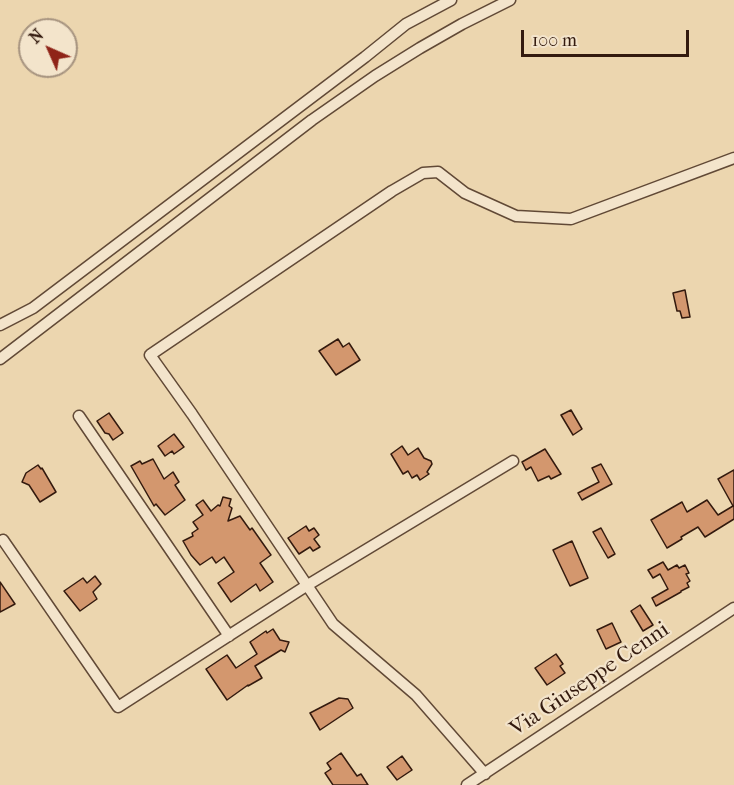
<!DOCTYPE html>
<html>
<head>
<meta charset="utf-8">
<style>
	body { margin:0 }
	#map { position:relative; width:734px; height:785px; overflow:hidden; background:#ecd6af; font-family:"IM FELL French Canon",serif }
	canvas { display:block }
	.north { position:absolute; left:18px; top:18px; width:60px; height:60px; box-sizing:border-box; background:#f3e4cb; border:2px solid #a6937f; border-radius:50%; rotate:315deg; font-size:16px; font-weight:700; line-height:24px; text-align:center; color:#331a0e }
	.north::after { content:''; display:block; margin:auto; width:21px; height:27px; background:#8f2418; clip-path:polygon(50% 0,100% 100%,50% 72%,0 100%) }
	.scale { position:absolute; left:521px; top:30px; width:168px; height:27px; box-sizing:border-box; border:3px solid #331a0e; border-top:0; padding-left:8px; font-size:18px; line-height:21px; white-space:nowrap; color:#331a0e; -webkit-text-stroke:4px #f3e4cb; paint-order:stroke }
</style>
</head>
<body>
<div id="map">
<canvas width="734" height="785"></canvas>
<div class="north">N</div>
<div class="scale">100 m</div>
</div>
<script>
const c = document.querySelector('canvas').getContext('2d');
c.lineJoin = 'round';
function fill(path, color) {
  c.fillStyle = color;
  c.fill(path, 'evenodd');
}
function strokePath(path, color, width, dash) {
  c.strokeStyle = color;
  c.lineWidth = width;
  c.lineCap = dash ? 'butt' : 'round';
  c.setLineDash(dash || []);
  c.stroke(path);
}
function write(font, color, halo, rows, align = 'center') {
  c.font = font + ' "IM FELL French Canon",serif';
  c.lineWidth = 4.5;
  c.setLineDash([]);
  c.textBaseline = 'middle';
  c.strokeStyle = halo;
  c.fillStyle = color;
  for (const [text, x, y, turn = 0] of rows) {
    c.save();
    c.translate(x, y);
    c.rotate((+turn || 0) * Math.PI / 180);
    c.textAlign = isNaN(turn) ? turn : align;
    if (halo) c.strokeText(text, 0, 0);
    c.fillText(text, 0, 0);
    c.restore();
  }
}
const building = new Path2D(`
	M685,290l5,27 -8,1 -2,-7h-3l-4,-18z
	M338,339l5,8 6,-4 11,17 -24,15 -17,-24z
	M571,410l11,19 -9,6 -12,-20z
	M109,413l14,20 -10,7 -4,-6 -4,-1 -8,-12z
	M174,434l10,13 -10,7 -2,-3 -7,5 -7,-10z
	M402,446l6,9 10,-7 6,10 7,3 1,3 -5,8 2,2 -9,6 -3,-5 -5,3 -4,-7 -5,3 -12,-20z
	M545,449l16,25 -10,5 -2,-3 -11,5 -7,-14 -5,3 -4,-8z
	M153,459l11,20 9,-7 6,10 -4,3 10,15 -20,15 -9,-11 -2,2 -23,-40 9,-5 2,3z
	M601,464l11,20 -30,16 -4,-7 21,-11 -7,-14z
	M38,465l3,4 1,-1 14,24 -16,10 -11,-17 -7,-3 4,-9z
	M734,470v49l-29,18 -7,-10 -17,10 1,2 -15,9 -16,-28 31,-18 5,10 20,-12 11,15 15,-9 -15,-27z
	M223,497l8,2 -2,7 3,2 -4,13 12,-5 10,14 2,-2 19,27 -11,8 13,19 -13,9 -4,-7 -25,18 -13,-19 16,-11 -10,-15 -8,6 -4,-6 -12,8 -9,-10 -8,-14 10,-5 -1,-3 6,-4 -5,-7 10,-7 -7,-10 7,-5 8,11 7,-6 2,1z
	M306,526l3,5 5,-3 5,7 -5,4 6,8 -7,4 -3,-4 -11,7 -11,-16z
	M601,528l14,26 -7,4 -15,-26z
	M572,541l16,37 -18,8 -17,-36z
	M663,562l5,8 9,-5 2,3 6,-3 4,8 -3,1 4,7 -3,2 2,4 -8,4v1l-25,14 -4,-8 16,-9 -8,-15 -7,4 -5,-8z
	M95,576l6,8 -8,8 4,7 -17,12 -16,-20 19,-13 4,5z
	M0,582l15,22 -15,8z
	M640,605l13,20 -10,6 -12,-20z
	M612,623l9,19 -15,7 -9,-19z
	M273,629l7,11 9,2 -4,10 -4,-2 -26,16 7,12 -14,8v-1l-21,15 -21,-31 21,-14 9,13 21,-14 -7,-12 16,-11 1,2z
	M556,654l7,10 -3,2 5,7 -18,12 -12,-17z
	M339,698l9,1 5,9 -33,22 -10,-17z
	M341,753l16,23 4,-2 7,11h-35l-8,-12 6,-4 -4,-6z
	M402,756l10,14 -15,10 -10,-13z`);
fill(building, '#d3976e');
strokePath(building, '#331a0e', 1.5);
const street = new Path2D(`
	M0,325l33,-17 332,-251 41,-33 45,-24
	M0,359l312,-239 63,-44 45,-28 42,-24 48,-24
	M79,416l150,220
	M3,540l115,167 188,-121 207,-125
	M485,774l-69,-79 -83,-71 -141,-210 -42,-59 242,-164 31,-18 15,-1 27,21 51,23 55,3 163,-61
	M467,785l267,-177`);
strokePath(street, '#614936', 13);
strokePath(street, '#f3e4cb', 10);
write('22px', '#331a0e', '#f3e4cb', [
	["Via Giuseppe Cenni",590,680,-34]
]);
</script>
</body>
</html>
